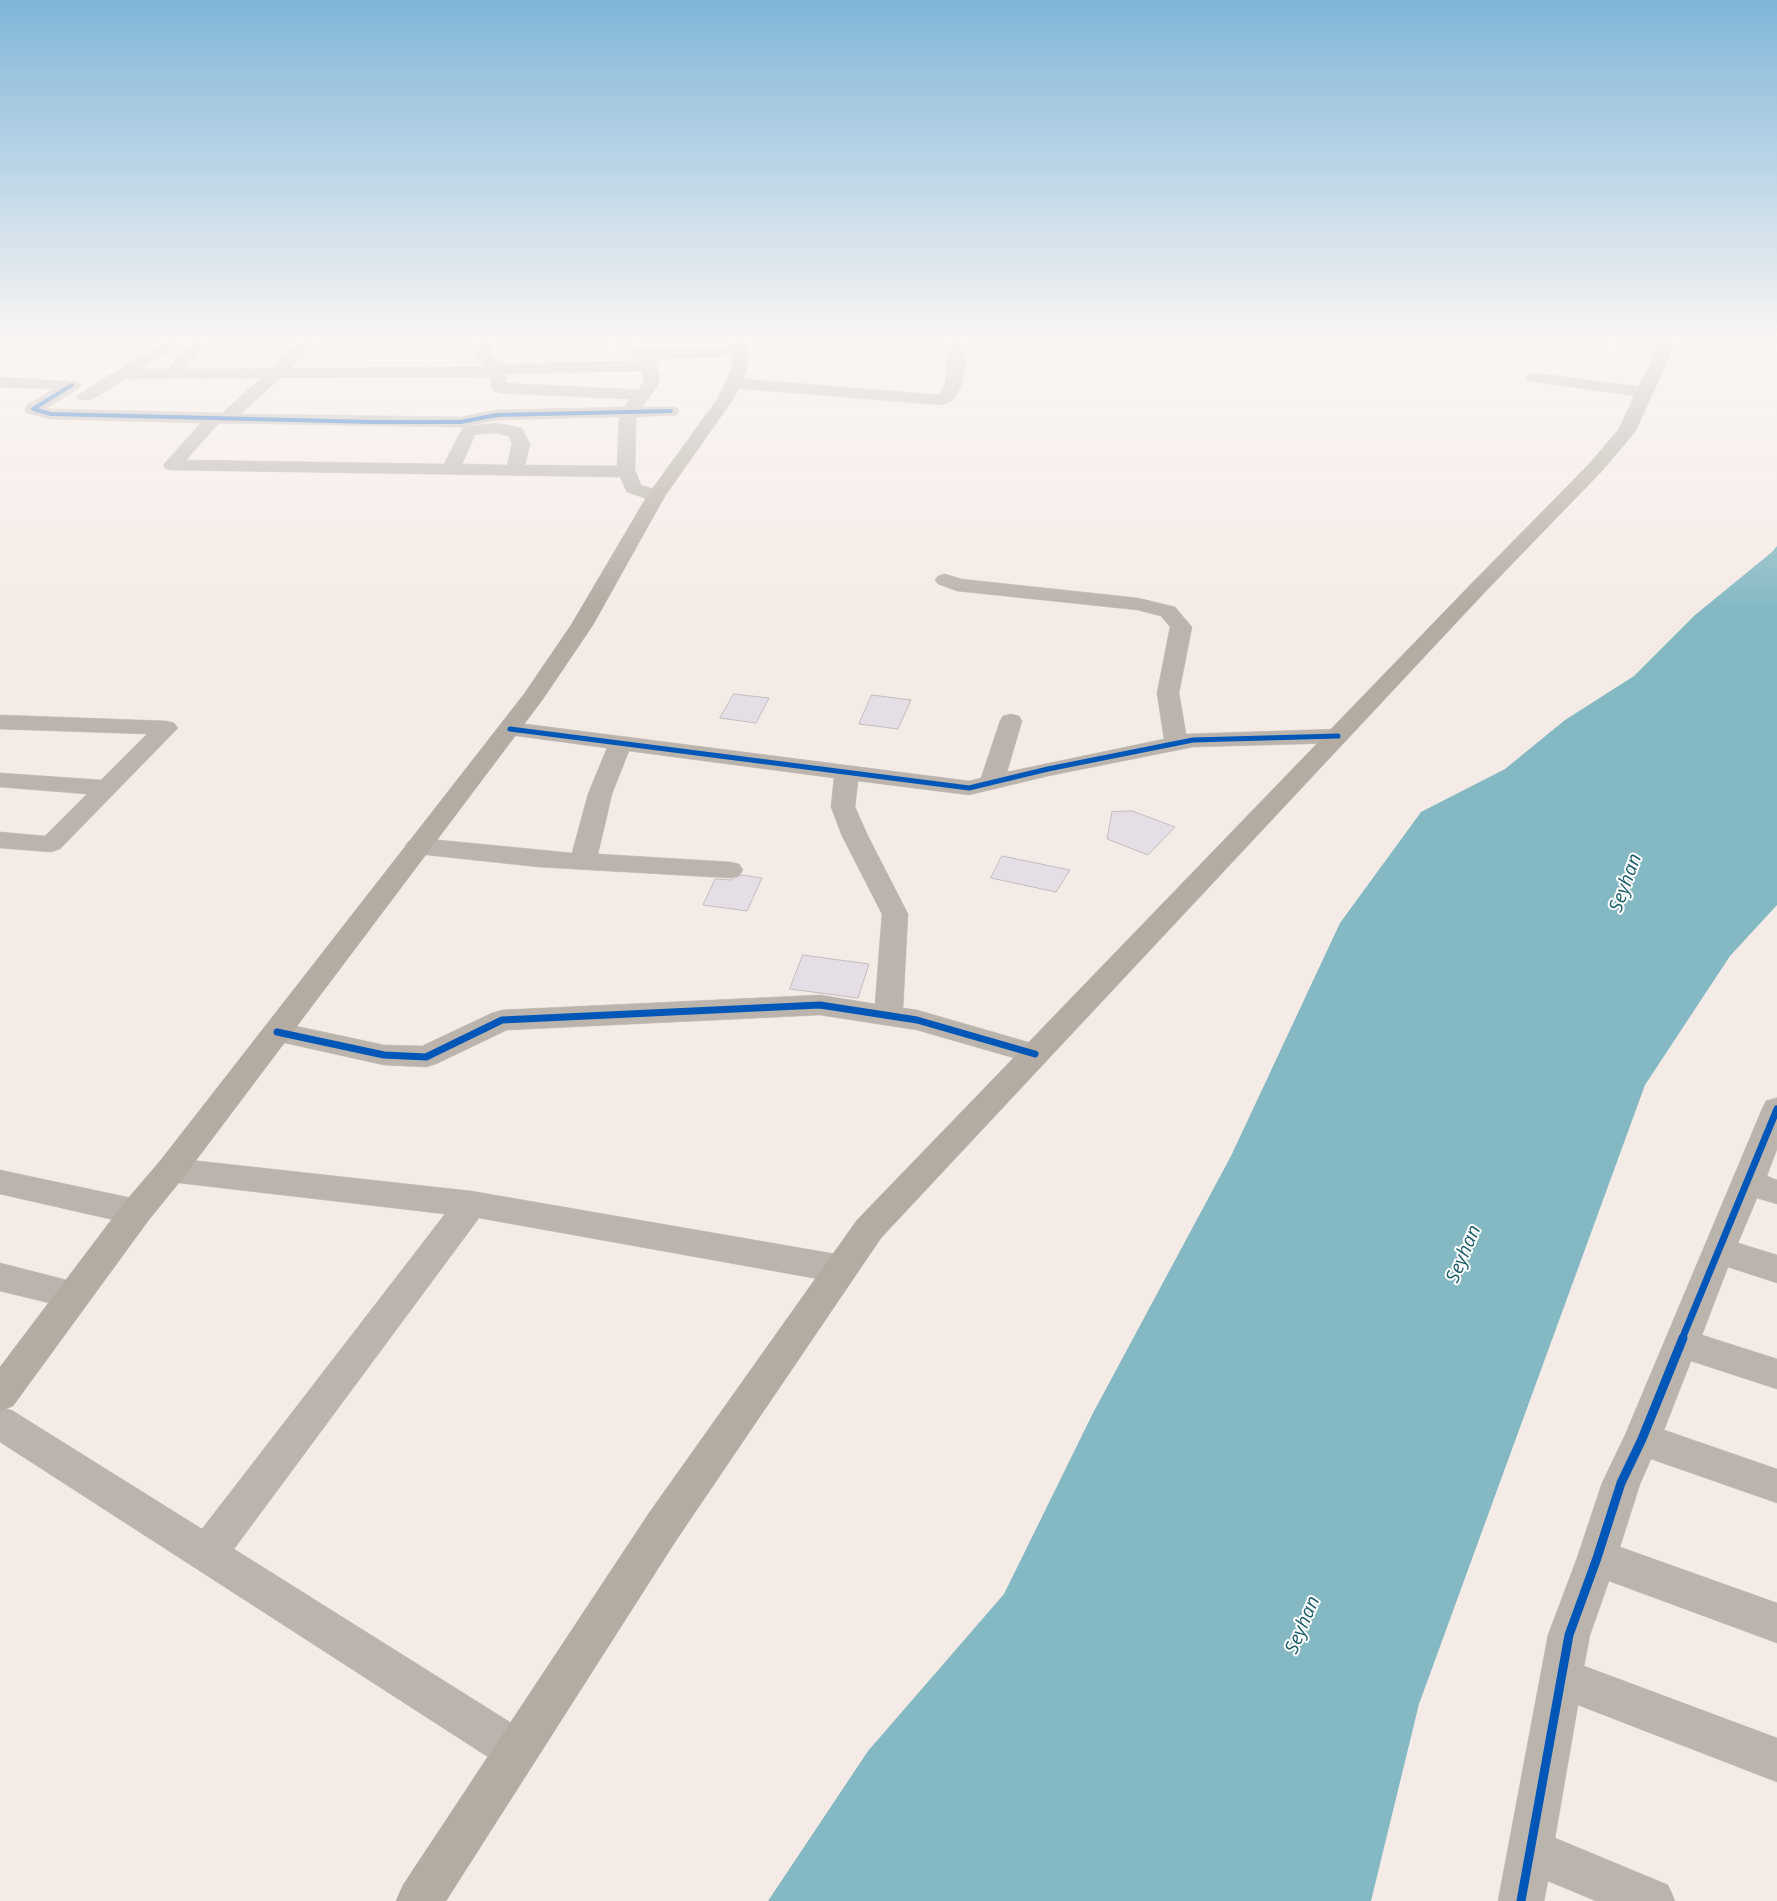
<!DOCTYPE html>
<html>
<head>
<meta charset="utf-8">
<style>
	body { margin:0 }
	canvas { display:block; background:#f5ebe6 }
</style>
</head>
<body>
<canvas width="1777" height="1901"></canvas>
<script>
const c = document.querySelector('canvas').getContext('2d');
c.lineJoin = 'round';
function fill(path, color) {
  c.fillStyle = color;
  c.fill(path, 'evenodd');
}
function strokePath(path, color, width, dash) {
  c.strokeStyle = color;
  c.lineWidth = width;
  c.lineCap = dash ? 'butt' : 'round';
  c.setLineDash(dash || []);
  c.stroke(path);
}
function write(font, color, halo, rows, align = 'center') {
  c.font = font + ' "Open Sans",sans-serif';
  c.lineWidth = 4;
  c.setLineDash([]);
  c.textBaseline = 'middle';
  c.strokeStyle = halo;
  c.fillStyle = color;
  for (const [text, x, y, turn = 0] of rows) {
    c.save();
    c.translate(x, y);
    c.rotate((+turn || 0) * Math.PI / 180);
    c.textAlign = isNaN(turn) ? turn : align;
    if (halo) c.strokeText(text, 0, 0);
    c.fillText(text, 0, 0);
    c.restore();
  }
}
fill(new Path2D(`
	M1777,546v359l-47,51 -85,129 -226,619 -48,197h-603l100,-150 136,-157 89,-181 138,-257 109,-233 81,-111 84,-43 60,-49 69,-44 61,-61 77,-63z`), '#84b9c3');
const building = new Path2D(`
	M734,694l35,4 -13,25 -36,-5z
	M872,695l39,5 -13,29 -39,-5z
	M1132,811l43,16 -27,28 -41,-16 5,-27z
	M1002,856l68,14 -14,22 -65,-14z
	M742,875l20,3 -15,33 -44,-6 12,-26 15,1z
	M803,955l66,9 -11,34 -68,-9z`);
fill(building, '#e6dee7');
strokePath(building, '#c2bdbd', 1);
const minor = new Path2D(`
	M164,342h19l-41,27h26l23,-27h16l-22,27 86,-1 30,-26h17l-28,26 195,-1 -11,-15 2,-10h16l-2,10 9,12 141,-3 -29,-19h20l15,8 93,-4 6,2 2,3 -2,3 -6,2 -85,3c13,23 0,31 -12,48h35l2,4 -2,4 -41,2 -1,53 6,15 22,7 2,4 -2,4 -7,2 -29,-10 -7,-15 -448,-7 -6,-1 -3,-4 38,-42 -150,-4 -24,-6 -2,-4 2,-4 27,-16 -54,-2v-10l79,5 2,3 -2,3 -32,20 5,1 170,4 39,-35 -135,1 -35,21h-12l-2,-3 2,-3zM643,371l1,11 -6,8 -131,-7 -2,-9zM490,377l1,9 3,5 6,2 130,6 -6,8 -127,3 -37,7 -219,-3 39,-36zM619,417l-2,49 -92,-1 5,-21 -8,-16 -27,-5 -32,4 -19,37 -258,-4 33,-37 241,4 37,-7zM495,433l14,3 3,8 -5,21 -45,-1 13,-29z
	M950,342h16c-2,20 1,57 -24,63l-209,-17 -6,-2 -2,-3 2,-3 6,-2 206,17 6,-12z
	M1610,342h46l14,3 3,3 -3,3 -5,2 -47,-6 -5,-2z
	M1534,373l110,14 6,2 2,3 -2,3 -6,2 -116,-16 -2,-3 2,-3z
	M945,574l16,5 177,19 37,9 17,20 -13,66 7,41 152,-5 8,2 4,5 -4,5 -8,2 -145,4 -145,29 -79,19 -111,-14 -3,26 13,29 40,78 -5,94 14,2 128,37 5,7 -5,7 -10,3 -118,-34 -97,-15 -313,15 -71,34 -10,3 -42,-2 -117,-26 -5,-7 5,-7 10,-3 107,23 38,1 70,-33 10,-3 318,-15 55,9 7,-90 -40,-78 -11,-29 3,-29 -205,-27 -17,43 -14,60 132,8 9,2 4,6 -4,6 -9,2 -191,-11 -121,-13 -9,-3 -4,-5 4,-5 9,-3 154,15 16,-59 19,-46 -105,-14 -4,-5 4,-5 8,-2 459,59 12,-3 19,-57 3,-5 8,-2 8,2 3,5 -15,51 157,-33 -7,-46 13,-66 -9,-11 -23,-6 -181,-19 -19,-7 -3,-4 3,-4z
	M0,715l166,6 8,2 4,5 -118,121 -9,3 -51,-4v-16l45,4 42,-42 -87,-7v-14l101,7 46,-46 -147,-5z
	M1777,1098v51l-10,27 10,4v24l-20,-6 -19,45 39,12v28l-49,-16 -26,68 75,24v30l-86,-28 -27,69 113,39v34l-126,-44 -11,25 -20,63 157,56v40l-168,-62 -19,54 -6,31 193,72v44l-199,-77 -23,133 113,47 7,16h-79l-48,-20 -4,20h-46l50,-266 29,-77 25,-75 23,-48 137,-326 4,-8z
	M171,1158l300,33 370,64 12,4 5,10 -5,10 -12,4 -362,-65 -245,331 298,187 7,15 -7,15 -15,7 -15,-7 -502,-324v-36l13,5 189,118 243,-315 -274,-32 -11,-3 -5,-9 5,-9z
	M0,1170l136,29 12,4 4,9 -4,9 -12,4 -136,-31z
	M0,1263l86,22 5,10 -5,10 -12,4 -74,-18z`);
const major = new Path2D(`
	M731,342h16l1,26 -14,30 -69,98 -72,129 -50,74 -361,480 -34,42 -135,185 -13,5v-44l124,-164 36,-42 364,-467 47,-69 76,-129 71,-98 14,-30z
	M1660,342h16l-41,90 -34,40 -116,120 -604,646 -204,301 -231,362h-50l7,-16 246,-372 208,-293 614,-636 118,-120 29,-34z`);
strokePath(minor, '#cfc8c4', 1);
strokePath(major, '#cfc8c4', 1);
fill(minor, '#bbb4ad');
fill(major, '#b4aba3');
strokePath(new Path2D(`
	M72,385l-39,24 18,5 323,8h86l37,-7 174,-4`), '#0057b8', 4);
strokePath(new Path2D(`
	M510,729l459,59 79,-19 145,-29 145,-4`), '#0057b8', 5);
strokePath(new Path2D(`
	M277,1032l107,23 42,2 76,-37 318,-15 97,15 118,34
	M1682,1339l95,-230`), '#0057b8', 7);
strokePath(new Path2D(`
	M1521,1901l48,-266 28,-77 24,-75 21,-44 41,-101`), '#0057b8', 9);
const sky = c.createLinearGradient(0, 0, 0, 608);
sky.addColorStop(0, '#80b6d9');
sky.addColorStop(0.56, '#faf6f4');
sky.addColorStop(1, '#faf6f400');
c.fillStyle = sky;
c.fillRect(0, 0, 1777, 608);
write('italic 19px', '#1b5c69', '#fff', [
	["Seyhan",1626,883,-70],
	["Seyhan",1464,1254,-67],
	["Seyhan",1303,1625,-67]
]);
</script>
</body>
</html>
